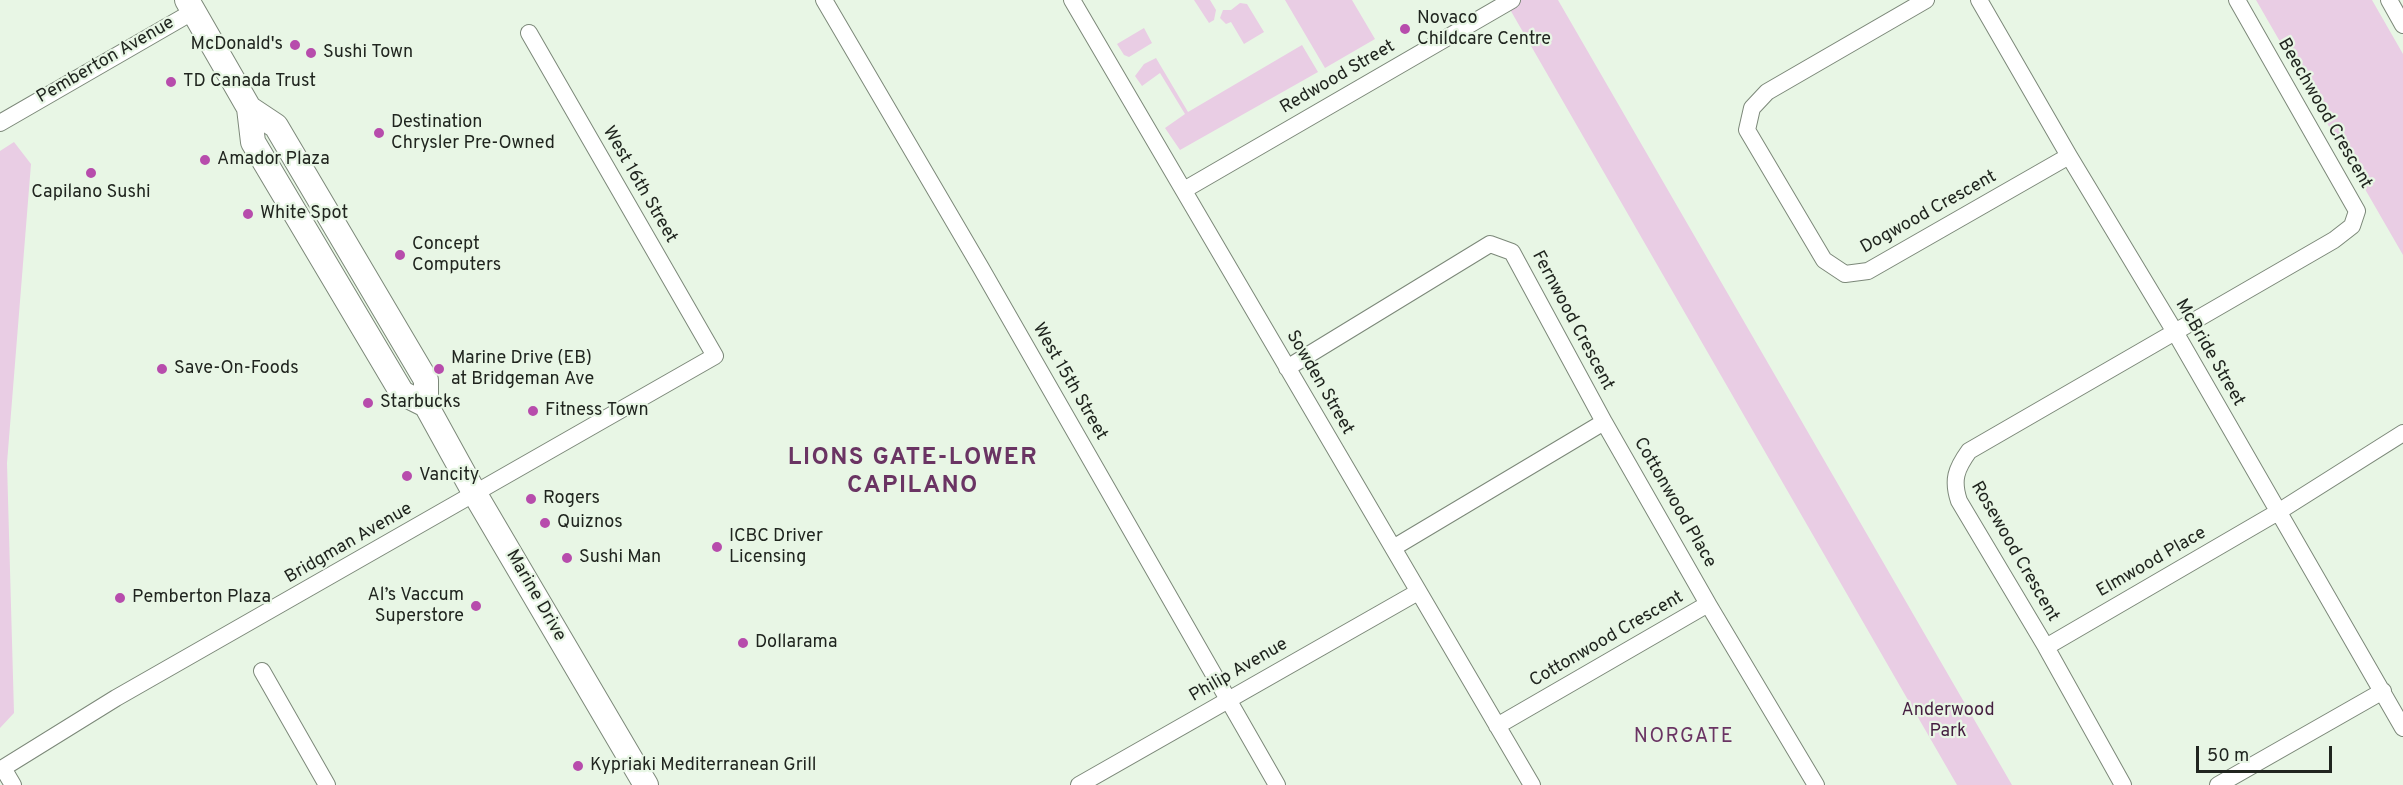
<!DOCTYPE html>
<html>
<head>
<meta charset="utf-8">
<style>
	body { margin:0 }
	#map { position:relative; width:2403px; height:785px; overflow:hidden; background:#e8f6e5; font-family:Overpass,sans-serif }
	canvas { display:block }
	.scale { position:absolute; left:2196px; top:746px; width:136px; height:27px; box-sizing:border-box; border:3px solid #20251f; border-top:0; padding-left:8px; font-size:18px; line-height:21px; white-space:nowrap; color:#20251f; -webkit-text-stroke:4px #e8f6e5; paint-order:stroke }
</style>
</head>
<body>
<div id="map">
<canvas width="2403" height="785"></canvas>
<div class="scale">50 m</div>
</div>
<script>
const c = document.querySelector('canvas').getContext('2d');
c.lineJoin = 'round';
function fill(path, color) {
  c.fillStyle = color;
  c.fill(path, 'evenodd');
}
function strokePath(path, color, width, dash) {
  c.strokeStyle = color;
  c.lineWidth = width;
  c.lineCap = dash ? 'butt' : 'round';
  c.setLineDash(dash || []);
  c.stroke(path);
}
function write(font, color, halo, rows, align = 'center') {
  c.font = font + ' Overpass,sans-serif';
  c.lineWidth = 4.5;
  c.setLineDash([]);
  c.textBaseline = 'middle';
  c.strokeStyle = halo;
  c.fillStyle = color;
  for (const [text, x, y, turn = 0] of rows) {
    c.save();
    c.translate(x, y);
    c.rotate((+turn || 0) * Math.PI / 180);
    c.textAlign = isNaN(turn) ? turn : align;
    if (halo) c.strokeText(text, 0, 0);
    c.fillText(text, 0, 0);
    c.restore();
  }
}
fill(new Path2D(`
	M1194,0h16l6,10 -2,10 -5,3z
	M1285,0h67l23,39 -50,29z
	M1518,0h40l454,785h-55l-449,-779z
	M2256,0h116l31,54v201z
	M1240,3l7,1 17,28 -20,12 -13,-22 -5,2 -6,-6 3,-8h8z
	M1144,28l8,15 -23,14 -5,-2 -7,-11z
	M1302,45l16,27 -138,78 -15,-22 20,-14 -25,-41 -18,13 -7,-10 9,-12 12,-6 32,54z
	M14,142l17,22 -24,299 7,250 -14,15v-577z`), '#e9cde4');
const street = new Path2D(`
	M824,0l157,268 296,517
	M1072,0l460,785
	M1926,0l-159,92 -15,16 -5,22 77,130 21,14 23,-3 201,-115
	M1979,0l90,156 106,176 228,396
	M2389,0l14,25
	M0,123l194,-112
	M1184,190l328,-190
	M1287,368l203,-124 22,8 92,170 -211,126
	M1604,422l104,182
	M2046,647l232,-135 125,-79
	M262,671l65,114
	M1497,726l211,-122 108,181
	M13,785l-10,-17 113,-70 599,-342 -186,-323
	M1079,785l339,-193
	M2123,785l-77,-138 -87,-146c-7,-21 -3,-32 10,-50l365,-211 18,-14 5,-15 -120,-211
	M2218,785l165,-94`);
const secondary = new Path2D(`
	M187,0l62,108 4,34 149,251 24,12
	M249,108l27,18 150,254v25l49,89 171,291`);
strokePath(street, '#7c8879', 18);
strokePath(secondary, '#7c8879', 26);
strokePath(street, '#fff', 16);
strokePath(secondary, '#fff', 24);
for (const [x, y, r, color] of [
	[1405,29,6,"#b74cac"],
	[295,45,6,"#b74cac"],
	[311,53,6,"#b74cac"],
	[171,82,6,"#b74cac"],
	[379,133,6,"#b74cac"],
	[205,160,6,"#b74cac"],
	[91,173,6,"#b74cac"],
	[248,214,6,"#b74cac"],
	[400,255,6,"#b74cac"],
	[162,369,6,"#b74cac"],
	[439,369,6,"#b74cac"],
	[368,403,6,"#b74cac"],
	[533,411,6,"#b74cac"],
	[407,476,6,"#b74cac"],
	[531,499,6,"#b74cac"],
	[545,523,6,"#b74cac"],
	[717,547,6,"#b74cac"],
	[567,558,6,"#b74cac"],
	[120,598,6,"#b74cac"],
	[476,606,6,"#b74cac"],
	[743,643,6,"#b74cac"],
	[578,766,6,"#b74cac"]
]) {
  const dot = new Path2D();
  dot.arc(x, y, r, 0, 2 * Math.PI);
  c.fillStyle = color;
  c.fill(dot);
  strokePath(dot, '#e8f6e5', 2);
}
write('18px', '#20251f', '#e8f6e5', [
	["Novaco",1417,19],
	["Childcare Centre",1417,40],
	["McDonald's",283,45,"right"],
	["Sushi Town",323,53],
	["TD Canada Trust",183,82],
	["Destination",391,123],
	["Chrysler Pre-Owned",391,144],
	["Amador Plaza",217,160],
	["Capilano Sushi",91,193,"center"],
	["White Spot",260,214],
	["Concept",412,245],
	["Computers",412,266],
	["Marine Drive (EB)",451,359],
	["at Bridgeman Ave",451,380],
	["Save-On-Foods",174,369],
	["Starbucks",380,403],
	["Fitness Town",545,411],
	["Vancity",419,476],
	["Rogers",543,499],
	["Quiznos",557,523],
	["ICBC Driver",729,537],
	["Licensing",729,558],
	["Sushi Man",579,558],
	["Al’s Vaccum",464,596,"right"],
	["Superstore",464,617,"right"],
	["Pemberton Plaza",132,598],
	["Dollarama",755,643],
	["Kypriaki Mediterranean Grill",590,766]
], 'left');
write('18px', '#20251f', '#e8f6e5', [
	["Pemberton Avenue",106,61,-30],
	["Redwood Street",1338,78,-30],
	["Beechwood Crescent",2324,114,60],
	["West 16th Street",639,185,60],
	["Dogwood Crescent",1929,213,-29],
	["Fernwood Crescent",1572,321,62],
	["McBride Street",2209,353,60],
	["West 15th Street",1069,382,60],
	["Sowden Street",1319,383,60],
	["Cottonwood Place",1674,503,60],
	["Bridgman Avenue",349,544,-30],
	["Rosewood Crescent",2014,552,60],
	["Elmwood Place",2152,563,-30],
	["Marine Drive",535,596,60],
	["Cottonwood Crescent",1607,640,-30],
	["Philip Avenue",1239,671,-30]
]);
write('18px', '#451e40', '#e8f6e5', [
	["Anderwood",1948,711],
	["Park",1948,732]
]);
c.letterSpacing = '1.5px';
write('20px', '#6a3463', '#e8f6e5', [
	["NORGATE",1684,738]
]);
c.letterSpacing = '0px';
c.letterSpacing = '1.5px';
write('bold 24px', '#6a3463', '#e8f6e5', [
	["LIONS GATE-LOWER",913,459],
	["CAPILANO",913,487]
]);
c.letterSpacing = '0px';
</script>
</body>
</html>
